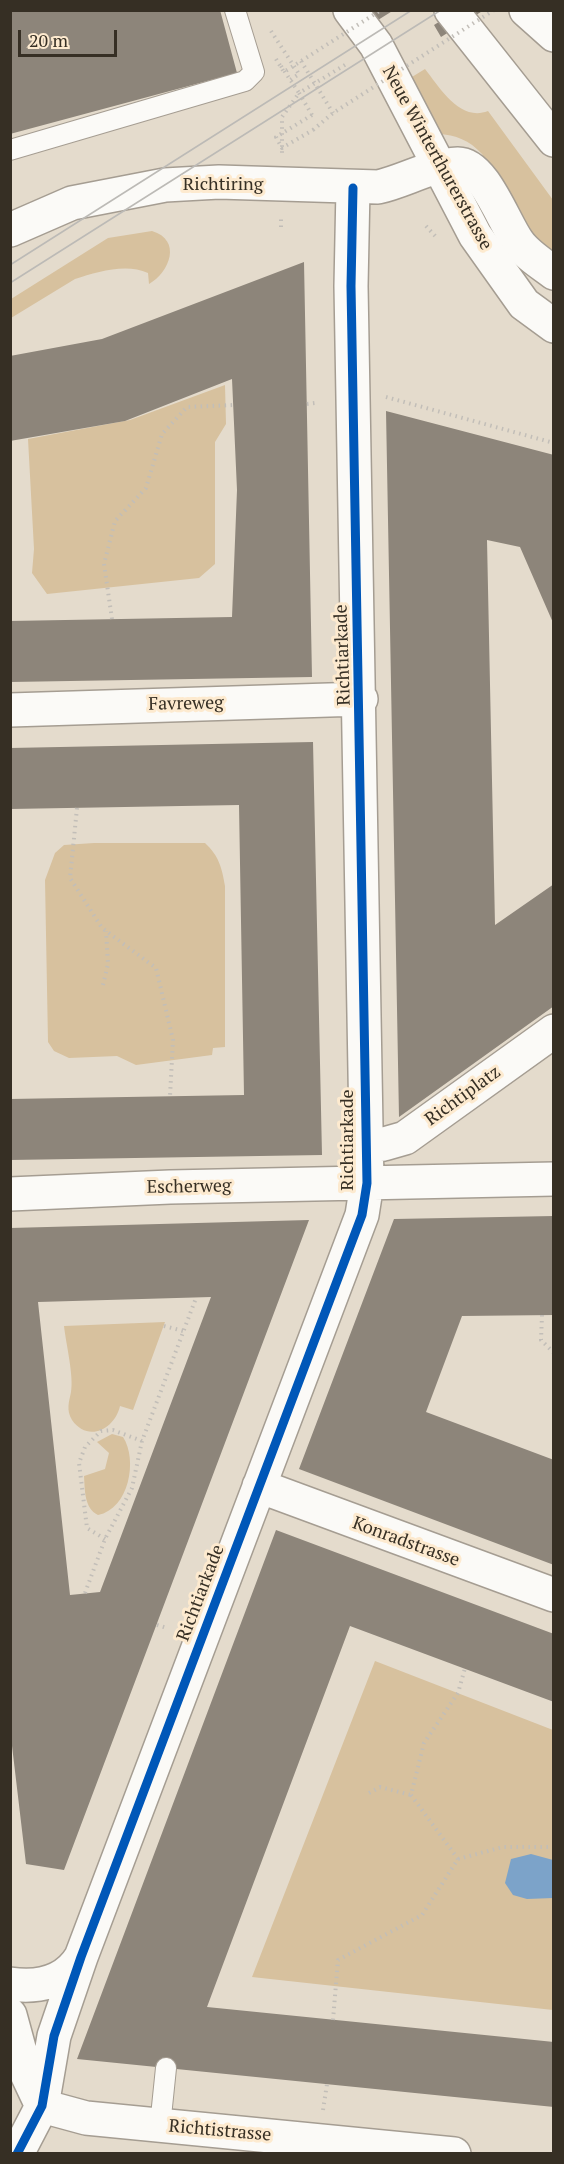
<!DOCTYPE html>
<html>
<head>
<meta charset="utf-8">
<style>
	body { margin:0 }
	#map { position:relative; width:564px; height:2164px; overflow:hidden; background:#e4dbcc; font-family:"PT Serif",serif }
	canvas { display:block }
	.frame { position:absolute; inset:0; border:12px solid #362f24; pointer-events:none }
	.scale { position:absolute; left:18px; top:30px; width:99px; height:27px; box-sizing:border-box; border:3px solid #362f24; border-top:0; padding-left:8px; font-size:18px; line-height:21px; white-space:nowrap; color:#362f24; -webkit-text-stroke:4px #fdeacf; paint-order:stroke }
</style>
</head>
<body>
<div id="map">
<canvas width="564" height="2164"></canvas>
<div class="frame"></div>
<div class="scale">20 m</div>
</div>
<script>
const c = document.querySelector('canvas').getContext('2d');
c.lineJoin = 'round';
function fill(path, color) {
  c.fillStyle = color;
  c.fill(path, 'evenodd');
}
function strokePath(path, color, width, dash) {
  c.strokeStyle = color;
  c.lineWidth = width;
  c.lineCap = dash ? 'butt' : 'round';
  c.setLineDash(dash || []);
  c.stroke(path);
}
function write(font, color, halo, rows, align = 'center') {
  c.font = font + ' "PT Serif",serif';
  c.lineWidth = 6;
  c.setLineDash([]);
  c.textBaseline = 'middle';
  c.strokeStyle = halo;
  c.fillStyle = color;
  for (const [text, x, y, turn = 0] of rows) {
    c.save();
    c.translate(x, y);
    c.rotate((+turn || 0) * Math.PI / 180);
    c.textAlign = isNaN(turn) ? turn : align;
    if (halo) c.strokeText(text, 0, 0);
    c.fillText(text, 0, 0);
    c.restore();
  }
}
fill(new Path2D(`
	M425,69c15,19 35,53 63,42l65,89v59l-25,-23 -46,-82c-13,-14 -26,-19 -44,-20l-31,-54z
	M152,231c30,9 18,41 -3,53l-1,-11c-22,-10 -51,-1 -73,6l-64,39v-19l97,-61z
	M225,385l1,39 -11,18v122l-16,14 -152,16 -15,-21 2,-24 -6,-110 102,-19z
	M94,843h111c14,13 17,25 20,43v161l-12,1 -1,7 -76,10 -19,-9 -48,2 -15,-7 -6,-9 -3,-162 10,-27 9,-8z
	M165,1322l-32,88 -13,-4c-5,23 -32,37 -48,14 -6,-10 -3,-18 -1,-28 3,-16 -5,-48 -7,-66z
	M112,1434l11,3c15,23 6,72 -25,78 -14,-7 -13,-25 -14,-39l21,-7 4,-16 -12,-11z
	M375,1661l178,69v280l-301,-33z`), '#d7c19e');
fill(new Path2D(`
	M531,1854l22,6v38l-26,1 -14,-4 -8,-12 6,-24z`), '#7ca3c9');
fill(new Path2D(`
	M10,10h210l17,63 -227,61z
	M372,10h22l-16,10z
	M458,10h26l-43,27 -7,-12z
	M304,262l8,415 -302,5v-61l222,-4 5,-127 -5,-111 -107,42 -115,20v-85l92,-17z
	M386,411l168,44v170l-34,-78 -33,-7 8,385 59,-41v122l-155,111z
	M313,742l9,413 -312,5v-61l234,-4 -5,-290 -229,4v-61z
	M554,1216v99l-92,1 -36,96 128,48v105l-255,-96 95,-250z
	M309,1220l-245,650 -38,-6 -16,-135v-501zM211,1297l-111,295 -30,3 -32,-293z
	M276,1530l278,104v68l-204,-76 -143,381 347,35v65l-477,-48z`), '#8d857a');
const service = new Path2D(`
	M10,150l235,-69 9,-9 -19,-62
	M160,2126l6,-58`);
const minor = new Path2D(`
	M10,230l62,-27 93,-18 54,-3 159,5c27,-6 52,-22 80,-23 26,0 46,59 60,78 8,12 24,22 36,31
	M10,710l351,-11
	M365,1146l19,-2 21,-6 149,-107
	M10,1194l160,-7 384,-8
	M259,1486l295,109
	M10,1984c28,4 56,-2 71,-27
	M10,2015l15,55 17,36
	M42,2106l44,12 368,36
	M17,2154l25,-48 12,-70 27,-79 281,-742 5,-32 -16,-897 2,-98`);
const secondary = new Path2D(`
	M350,10l26,35 99,190 49,69 30,22
	M526,10l28,25`);
const primary = new Path2D(`
	M451,10l103,130`);
strokePath(service, '#a59d92', 22);
strokePath(minor, '#a59d92', 36);
strokePath(secondary, '#a59d92', 36);
strokePath(primary, '#a59d92', 36);
strokePath(new Path2D(`
	M271,31l28,43 -9,6
	M281,66l18,27 -17,24v36
	M312,115l-13,-22 49,-30
	M426,226l11,12
	M281,227v-12
	M386,397l168,46
	M307,404l8,-1
	M112,619l-8,-55 11,-43 31,-33 16,-54 25,-27 47,-2
	M77,808l-7,70 32,50 54,40 17,72 -3,56
	M103,985l5,-21 -2,-33
	M542,1315l-1,25 13,13
	M164,1326l19,5
	M105,1539l-18,-11 -8,-65 6,-16 16,-16 12,-1 29,11
	M85,1593l20,-54 27,-51 10,-47 54,-143
	M157,1625l10,3
	M369,1793l11,-6 31,8
	M458,1859l45,-12h51
	M333,2020l5,-60 84,-45 36,-56 -47,-64 13,-52 34,-50 7,-25
	M323,2110l4,-26`), '#c2beb8', 4, [1.5, 4.5]);
strokePath(service, '#fbfaf7', 20);
strokePath(minor, '#fbfaf7', 33);
strokePath(secondary, '#fbfaf7', 33);
strokePath(primary, '#fbfaf7', 33);
strokePath(new Path2D(`
	M10,265l402,-255
	M10,283l431,-273`), '#bcbab6', 1.5);
strokePath(new Path2D(`
	M276,59l8,13 97,-62
	M301,61l32,52
	M312,115l-36,22 6,11 31,-18
	M313,130l20,-17 161,-103`), '#c2beb8', 4, [1.5, 4.5]);
strokePath(new Path2D(`
	M17,2154l25,-48 12,-70 27,-79 281,-742 5,-32 -16,-897 2,-98`), '#0057b8', 9);
write('18px', '#362f24', '#fdeacf', [
	["Neue Winterthurerstrasse",437,158,61],
	["Richtiring",223,185],
	["Richtiarkade",343,655,-92],
	["Favreweg",186,704,-1],
	["Richtiplatz",463,1096,-36],
	["Richtiarkade",348,1140,-90],
	["Escherweg",189,1187,-1],
	["Konradstrasse",406,1542,20],
	["Richtiarkade",201,1593,-69],
	["Richtistrasse",220,2131,5]
]);
</script>
</body>
</html>
